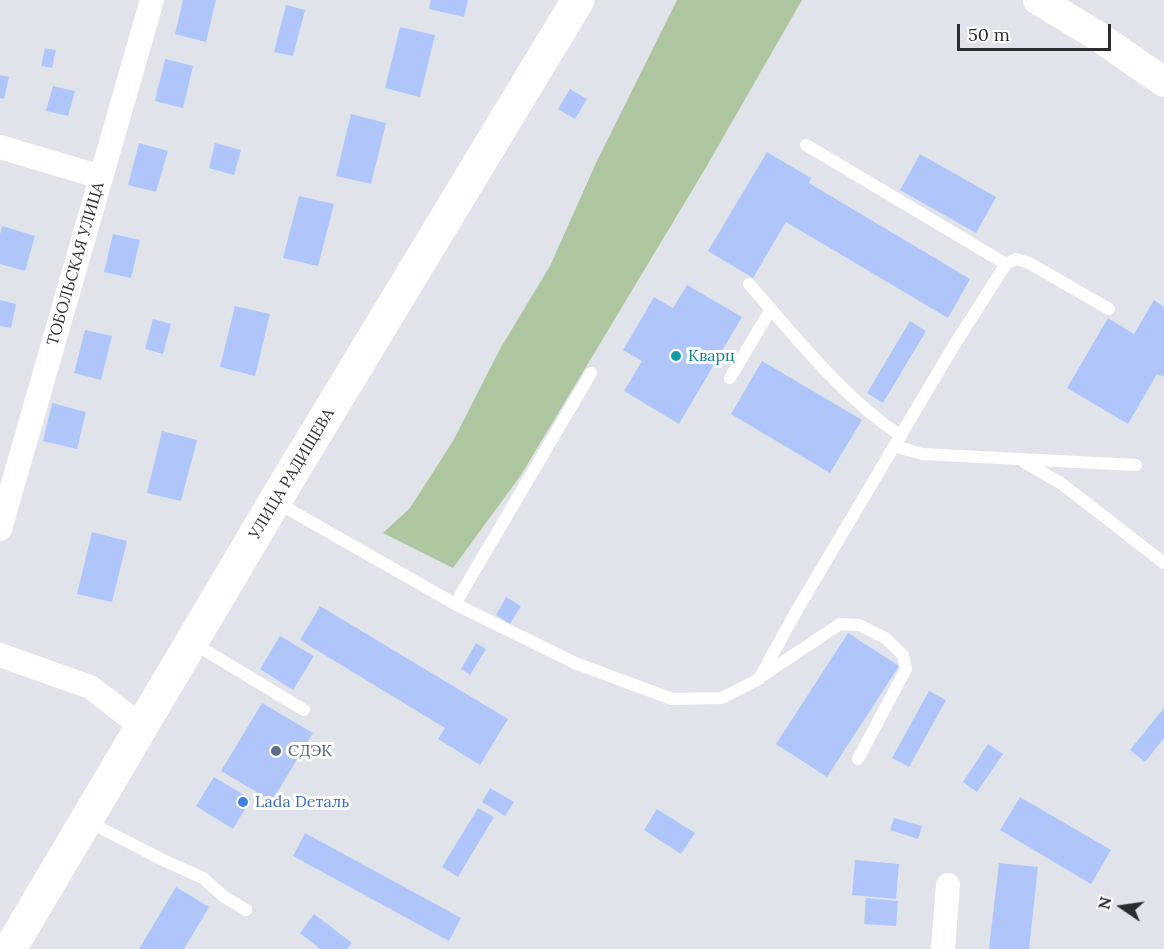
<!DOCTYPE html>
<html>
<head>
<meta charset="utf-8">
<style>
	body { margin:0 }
	#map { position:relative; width:1164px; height:949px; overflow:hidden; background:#e0e3ea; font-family:Lora,serif }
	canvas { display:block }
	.north { position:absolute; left:1092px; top:877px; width:60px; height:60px; -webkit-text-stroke:4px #fff; paint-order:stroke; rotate:283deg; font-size:16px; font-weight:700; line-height:24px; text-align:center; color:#2b2c2f }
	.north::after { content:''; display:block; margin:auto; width:21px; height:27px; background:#2b2c2f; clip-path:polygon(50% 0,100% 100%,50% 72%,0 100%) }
	.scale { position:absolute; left:957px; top:24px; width:154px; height:27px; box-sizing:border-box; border:3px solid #2b2c2f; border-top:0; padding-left:8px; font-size:18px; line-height:21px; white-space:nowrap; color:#2b2c2f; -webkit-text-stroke:4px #fff; paint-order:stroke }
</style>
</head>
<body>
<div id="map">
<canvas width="1164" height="949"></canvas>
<div class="north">N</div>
<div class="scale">50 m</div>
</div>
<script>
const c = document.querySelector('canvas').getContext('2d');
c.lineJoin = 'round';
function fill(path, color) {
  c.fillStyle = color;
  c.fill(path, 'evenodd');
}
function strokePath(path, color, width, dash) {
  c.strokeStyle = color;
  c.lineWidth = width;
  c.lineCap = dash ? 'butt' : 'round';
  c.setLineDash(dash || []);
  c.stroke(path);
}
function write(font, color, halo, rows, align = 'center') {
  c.font = font + ' Lora,serif';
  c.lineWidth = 6;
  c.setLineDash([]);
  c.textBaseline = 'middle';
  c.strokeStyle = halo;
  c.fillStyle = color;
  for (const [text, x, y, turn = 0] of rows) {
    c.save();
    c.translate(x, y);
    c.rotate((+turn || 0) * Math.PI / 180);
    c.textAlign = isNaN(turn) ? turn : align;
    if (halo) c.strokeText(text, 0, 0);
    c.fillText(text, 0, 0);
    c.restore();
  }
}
fill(new Path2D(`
	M677,0h125l-97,169 -184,306 -68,93 -70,-35 27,-25 43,-67 47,-92 50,-83 46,-103z`), '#aec6a0');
fill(new Path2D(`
	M183,0h33l-10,42 -31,-8z
	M431,0h37l-4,17 -35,-8z
	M286,5l19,5 -12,46 -19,-4z
	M400,27l35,8 -15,62 -35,-9z
	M45,48l11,2 -4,18 -11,-2z
	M165,59l28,7 -10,42 -28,-7z
	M0,75l9,2 -5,22 -4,-1z
	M53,86l22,5 -7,25 -22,-5z
	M570,89l17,10 -12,20 -17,-10z
	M351,114l35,9 -15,61 -35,-8z
	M139,143l29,8 -12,41 -28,-7z
	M215,143l26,7 -7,25 -25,-7z
	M767,152l44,26 -2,5 161,96 -22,39 -162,-96 -33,56 -45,-27z
	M920,154l76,43 -20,36 -76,-43z
	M299,196l35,8 -16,62 -35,-8z
	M2,226l33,10 -10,35 -25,-7v-30z
	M113,234l27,6 -9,38 -27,-6z
	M687,285l55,32 -63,107 -55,-33 18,-30 -19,-11 31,-53 19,11z
	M0,300l16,4 -5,24 -11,-2z
	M1154,300l10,7v70l-7,-3 -29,50 -61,-36 41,-70 26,16z
	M235,306l35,8 -15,62 -35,-9z
	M153,319l18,5 -8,30 -18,-5z
	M910,321l16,10 -43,72 -16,-10z
	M85,330l27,6 -11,44 -27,-7z
	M762,361l100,59 -32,53 -99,-59z
	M52,403l34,9 -9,37 -34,-8z
	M162,431l35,9 -16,61 -34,-8z
	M92,532l35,9 -15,61 -35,-8z
	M506,597l15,9 -11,18 -14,-9z
	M320,606l188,113 -28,46 -42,-26 7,-11 -145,-88z
	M848,633l51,33 -72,111 -51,-33z
	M280,636l34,20 -21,34 -33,-21z
	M476,643l10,6 -16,26 -9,-6z
	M929,691l17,9 -37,67 -17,-9z
	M262,703l51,30 -41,68 -51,-30z
	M1164,708v30l-19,24 -15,-12z
	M988,744l15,10 -26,38 -14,-10z
	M214,777l37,22 -18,30 -37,-23z
	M490,788l24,14 -9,14 -23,-14z
	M1020,797l91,53 -20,34 -91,-54z
	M478,808l16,9 -36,60 -16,-10z
	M657,809l38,24 -14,21 -37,-24z
	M894,818l28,8 -4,13 -28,-9z
	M305,833l156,85 -12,23 -156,-85z
	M855,860l44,4 -3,35 -44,-4z
	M999,863l39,4 -9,82h-40z
	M176,887l33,20 -25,42h-45z
	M866,898l32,3 -2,25 -32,-2z
	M314,914l38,29 -5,6h-27l-20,-16z`), '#b0c6fb');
strokePath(new Path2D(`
	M806,145l200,119
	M749,284c47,53 92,112 152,152
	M730,378l41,-69
	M894,446l28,8 214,11
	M1024,462l38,22 102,79
	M276,502l179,102 120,59 97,36 50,-1 37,-19 38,-69 156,-263 53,-83 10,-5 13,4 80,46
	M455,604l136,-231
	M193,643l111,67
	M762,676l78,-52 19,1 26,13 18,17 3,14 -48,90
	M87,821l78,40 38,17 20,18 23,14`), '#fff', 12);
strokePath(new Path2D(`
	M0,147l101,30
	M0,529l152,-529
	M0,655l90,32 51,39
	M943,949l5,-64`), '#fff', 24);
strokePath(new Path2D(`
	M1038,0l58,35 68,47`), '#fff', 30);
strokePath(new Path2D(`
	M10,949l265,-448 303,-501`), '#fff', 33);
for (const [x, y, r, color] of [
	[676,356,6,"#0f9aa8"],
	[276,751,6,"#5c6f8a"],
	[243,802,6,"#3f7fe0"]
]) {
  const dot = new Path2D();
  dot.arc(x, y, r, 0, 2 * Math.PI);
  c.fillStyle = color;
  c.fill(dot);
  strokePath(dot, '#fff', 2);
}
write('16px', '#2b2c2f', '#fff', [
	["ТОБОЛЬСКАЯ УЛИЦА",76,264,-74],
	["УЛИЦА РАДИЩЕВА",292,474,-59]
]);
write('16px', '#0d838f', '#fff', [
	["Кварц",688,356]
], 'left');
write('16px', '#4e5e75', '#fff', [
	["СДЭК",288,751]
], 'left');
write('16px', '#366cbe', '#fff', [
	["Lada Dеталь",255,802]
], 'left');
</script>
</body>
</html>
